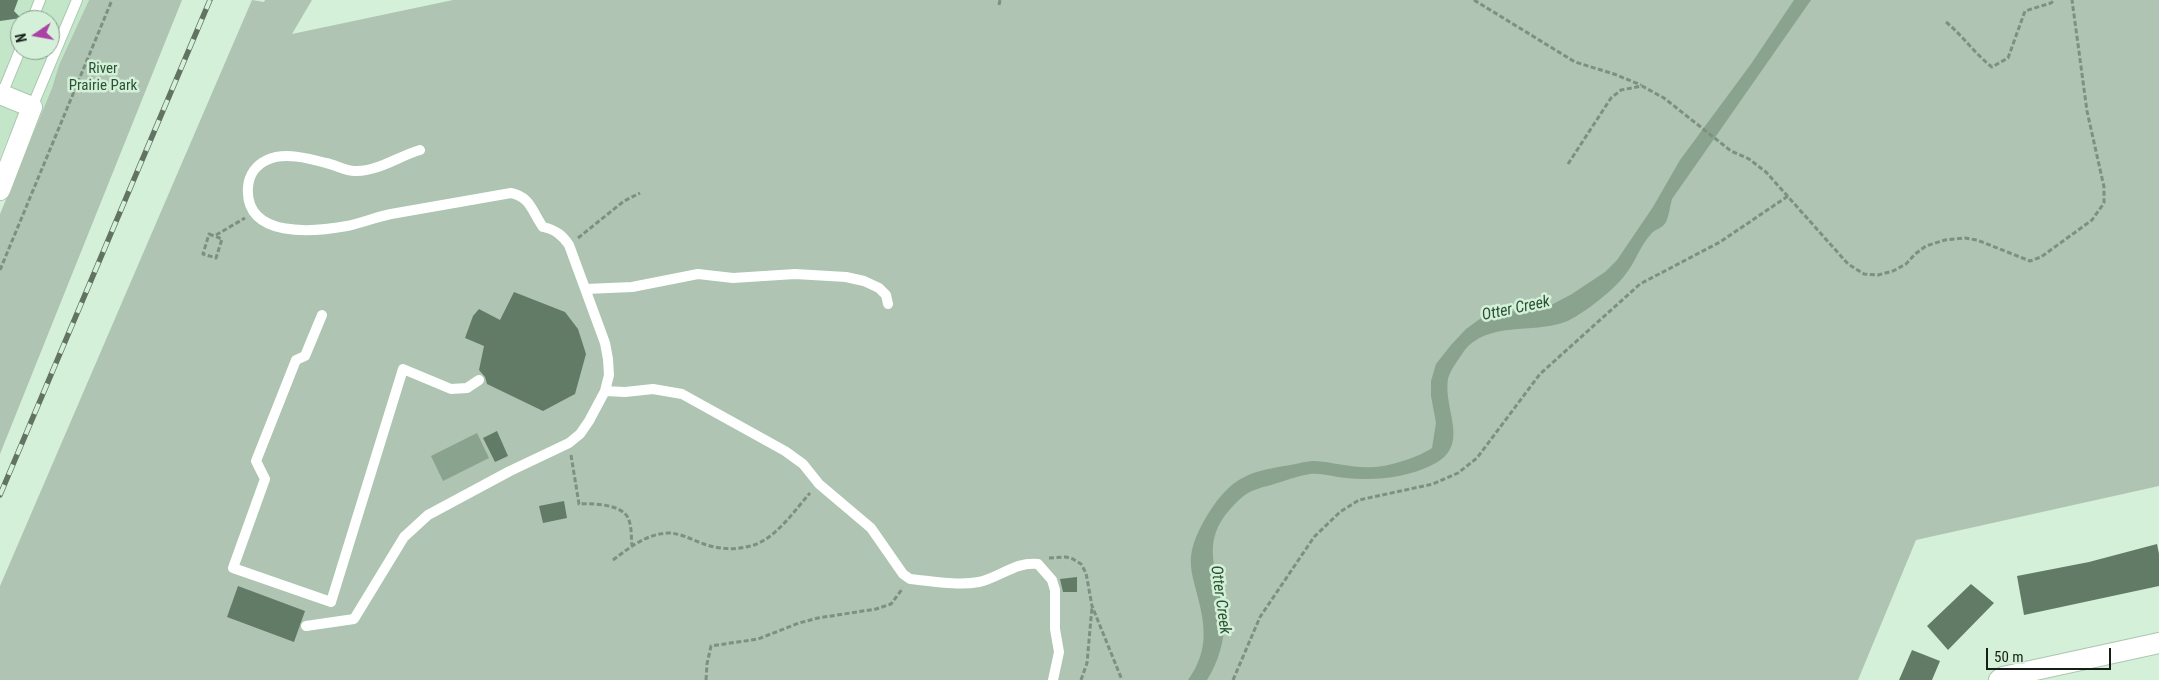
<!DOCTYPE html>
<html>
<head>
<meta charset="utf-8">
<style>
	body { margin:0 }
	#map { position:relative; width:2159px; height:680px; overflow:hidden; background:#d4f0d8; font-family:"Roboto Condensed",sans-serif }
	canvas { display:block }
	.north { position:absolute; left:10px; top:10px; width:50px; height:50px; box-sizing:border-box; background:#d4f0d8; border:1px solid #889c8a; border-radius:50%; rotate:258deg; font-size:14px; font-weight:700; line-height:20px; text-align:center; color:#151f16 }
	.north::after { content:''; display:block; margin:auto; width:18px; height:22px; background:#ab43a6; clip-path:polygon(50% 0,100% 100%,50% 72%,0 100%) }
	.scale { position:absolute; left:1986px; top:648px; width:125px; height:22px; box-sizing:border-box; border:2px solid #151f16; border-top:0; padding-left:6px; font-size:15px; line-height:18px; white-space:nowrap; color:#151f16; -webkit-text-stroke:4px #d4f0d8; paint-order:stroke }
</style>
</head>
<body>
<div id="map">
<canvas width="2159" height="680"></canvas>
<div class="north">N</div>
<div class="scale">50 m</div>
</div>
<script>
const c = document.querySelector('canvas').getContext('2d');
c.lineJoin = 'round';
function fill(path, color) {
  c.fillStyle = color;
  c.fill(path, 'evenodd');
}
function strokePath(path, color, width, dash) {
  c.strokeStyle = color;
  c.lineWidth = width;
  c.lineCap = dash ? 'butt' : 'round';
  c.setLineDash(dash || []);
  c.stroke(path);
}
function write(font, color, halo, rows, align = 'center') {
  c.font = font + ' "Roboto Condensed",sans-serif';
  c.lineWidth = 5;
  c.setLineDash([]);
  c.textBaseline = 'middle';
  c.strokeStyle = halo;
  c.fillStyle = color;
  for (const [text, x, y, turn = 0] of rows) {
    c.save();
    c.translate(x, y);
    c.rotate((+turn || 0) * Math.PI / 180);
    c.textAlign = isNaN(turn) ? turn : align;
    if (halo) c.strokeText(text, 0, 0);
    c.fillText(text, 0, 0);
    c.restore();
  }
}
fill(new Path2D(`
	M0,0h89l-30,65 -7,23 -22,52 -21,-5 -9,23zM20,20h30v30h-30z`), '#c3e6c9');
fill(new Path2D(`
	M89,0h93l-182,454v-240l52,-126 7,-23z
	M252,0l12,2 1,-2h47l-20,34 161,-34h1706v486l-243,54 -58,140h-1858v-94z`), '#afc4b2');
fill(new Path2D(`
	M1794,0h17l-139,199c-2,7 -3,17 -6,23 -4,7 -11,7 -15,12 -11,12 -16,29 -26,41 -10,14 -44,41 -60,47 -33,12 -78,-1 -101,29 -5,8 -14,19 -16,28 -5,32 24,67 -16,86 -26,13 -58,16 -86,13 -12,-1 -24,-5 -36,-4 -13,2 -26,7 -39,11 -12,3 -23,6 -32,15 -45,42 -19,69 -15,119 1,21 -6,44 -17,61h-19c22,-31 17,-56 8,-90 -3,-11 -6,-22 -5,-34 2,-17 13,-37 23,-51 21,-29 37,-33 70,-39 10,-1 21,-5 30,-5 20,1 41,8 61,6 15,-1 44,-10 57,-19l4,-25 -5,-27v-15l5,-17 15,-19 15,-16 18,-13 67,-11 21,-11 33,-22 12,-12 36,-53 27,-47 71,-96z
	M477,433l12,25 -46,23 -12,-25z`), '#8aa38e');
fill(new Path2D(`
	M0,0h18l-4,11 7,7 -21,3z
	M514,292l51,20 13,17 8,25 -11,40 -32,17 -56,-27 -2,-7 -6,-7 5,-24 -19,-8 8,-22 6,-7 21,11z
	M497,431l11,25 -13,6 -12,-24z
	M564,501l3,17 -24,5 -4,-17z
	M2157,544l2,10v32l-135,29 -7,-39 72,-14z
	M1077,577v15h-14l-3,-13z
	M1971,584l23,19 -46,47 -21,-24z
	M238,586l67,25 -11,31 -67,-25z
	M1912,650l28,11 -8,19h-33z`), '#627b66');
const lane = new Path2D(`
	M32,20l8,-20
	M2,94l18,-44
	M32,107l45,-107
	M586,289l46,-2 66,-13 35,4 62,-4 51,3 18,4 15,7 7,7 2,9
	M322,315l-17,41 -9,4 -40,101 9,18 -32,89 98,34 72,-233 48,20 16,-1 12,-8
	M605,391l20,1 28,-3 29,5 103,57 18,13 16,20 52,44 32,46 7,5c22,2 47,7 69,3 20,-4 37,-21 59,-18l14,16 3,10v39l4,23 -6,28
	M306,626l48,-7 50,-82 24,-22 82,-44 59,-28 11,-9 9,-13 16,-30 4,-16 -1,-16 -3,-16 -36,-98c-7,-10 -13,-15 -26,-18 -11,-15 -12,-30 -32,-34 -40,7 -80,14 -120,21 -15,3 -29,9 -44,12 -33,6 -103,13 -99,-39 1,-12 8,-22 19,-27 17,-8 41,-2 59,3 10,2 19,8 29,8 22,1 44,-15 65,-21`);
const street = new Path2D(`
	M0,94l32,13 -32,83
	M1999,680l4,-3 156,-34`);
strokePath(lane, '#abc6af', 12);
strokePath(street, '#abc6af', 22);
strokePath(new Path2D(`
	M1474,0l101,62 39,12 27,11
	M999,5l1,-5
	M1946,22c17,14 29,32 46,45l16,-9 17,-47 26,-8 3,-3
	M1568,164l43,-66 10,-8 21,-4 22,12 67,53 18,8 17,13 82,92 16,10 14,1 15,-4 13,-7 9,-10 11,-8 19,-6 20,-2 12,2 53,21 11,-4 51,-37 12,-17v-16l-17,-76 -15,-111
	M209,234l13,5 -6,19 -13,-4z
	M216,235l29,-17
	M578,238l46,-37 16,-8
	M0,270l112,-270
	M571,455l8,49c12,-1 43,0 49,14 4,8 3,19 4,28
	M1049,558l17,-1 7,2 8,5 5,9 6,33 30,74
	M613,560c16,-12 33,-26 55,-27 13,0 24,7 36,11 16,6 34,6 50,1 23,-8 40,-34 56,-52
	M706,680l1,-16 4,-18 47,-7 41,-16 19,-5 58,-9 15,-5 12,-16
	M1081,680l6,-17 5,-56
	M1233,680l27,-63 54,-80 26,-25 19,-12 74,-16 25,-11 19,-15 63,-84 100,-90 80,-42 68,-46`), '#7d9180', 3, [5, 2.5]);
strokePath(lane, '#fff', 10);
strokePath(street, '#fff', 20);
const rail = new Path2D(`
	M0,495l210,-495`);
strokePath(rail, '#627364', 5.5);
strokePath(rail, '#d4f0d8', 4, [11]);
write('15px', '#2a5333', '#d4f0d8', [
	["River",103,69],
	["Prairie Park",103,86]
]);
write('italic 16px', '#285232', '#d4f0d8', [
	["Otter Creek",1516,309,-12],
	["Otter Creek",1220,600,82]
]);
</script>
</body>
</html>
